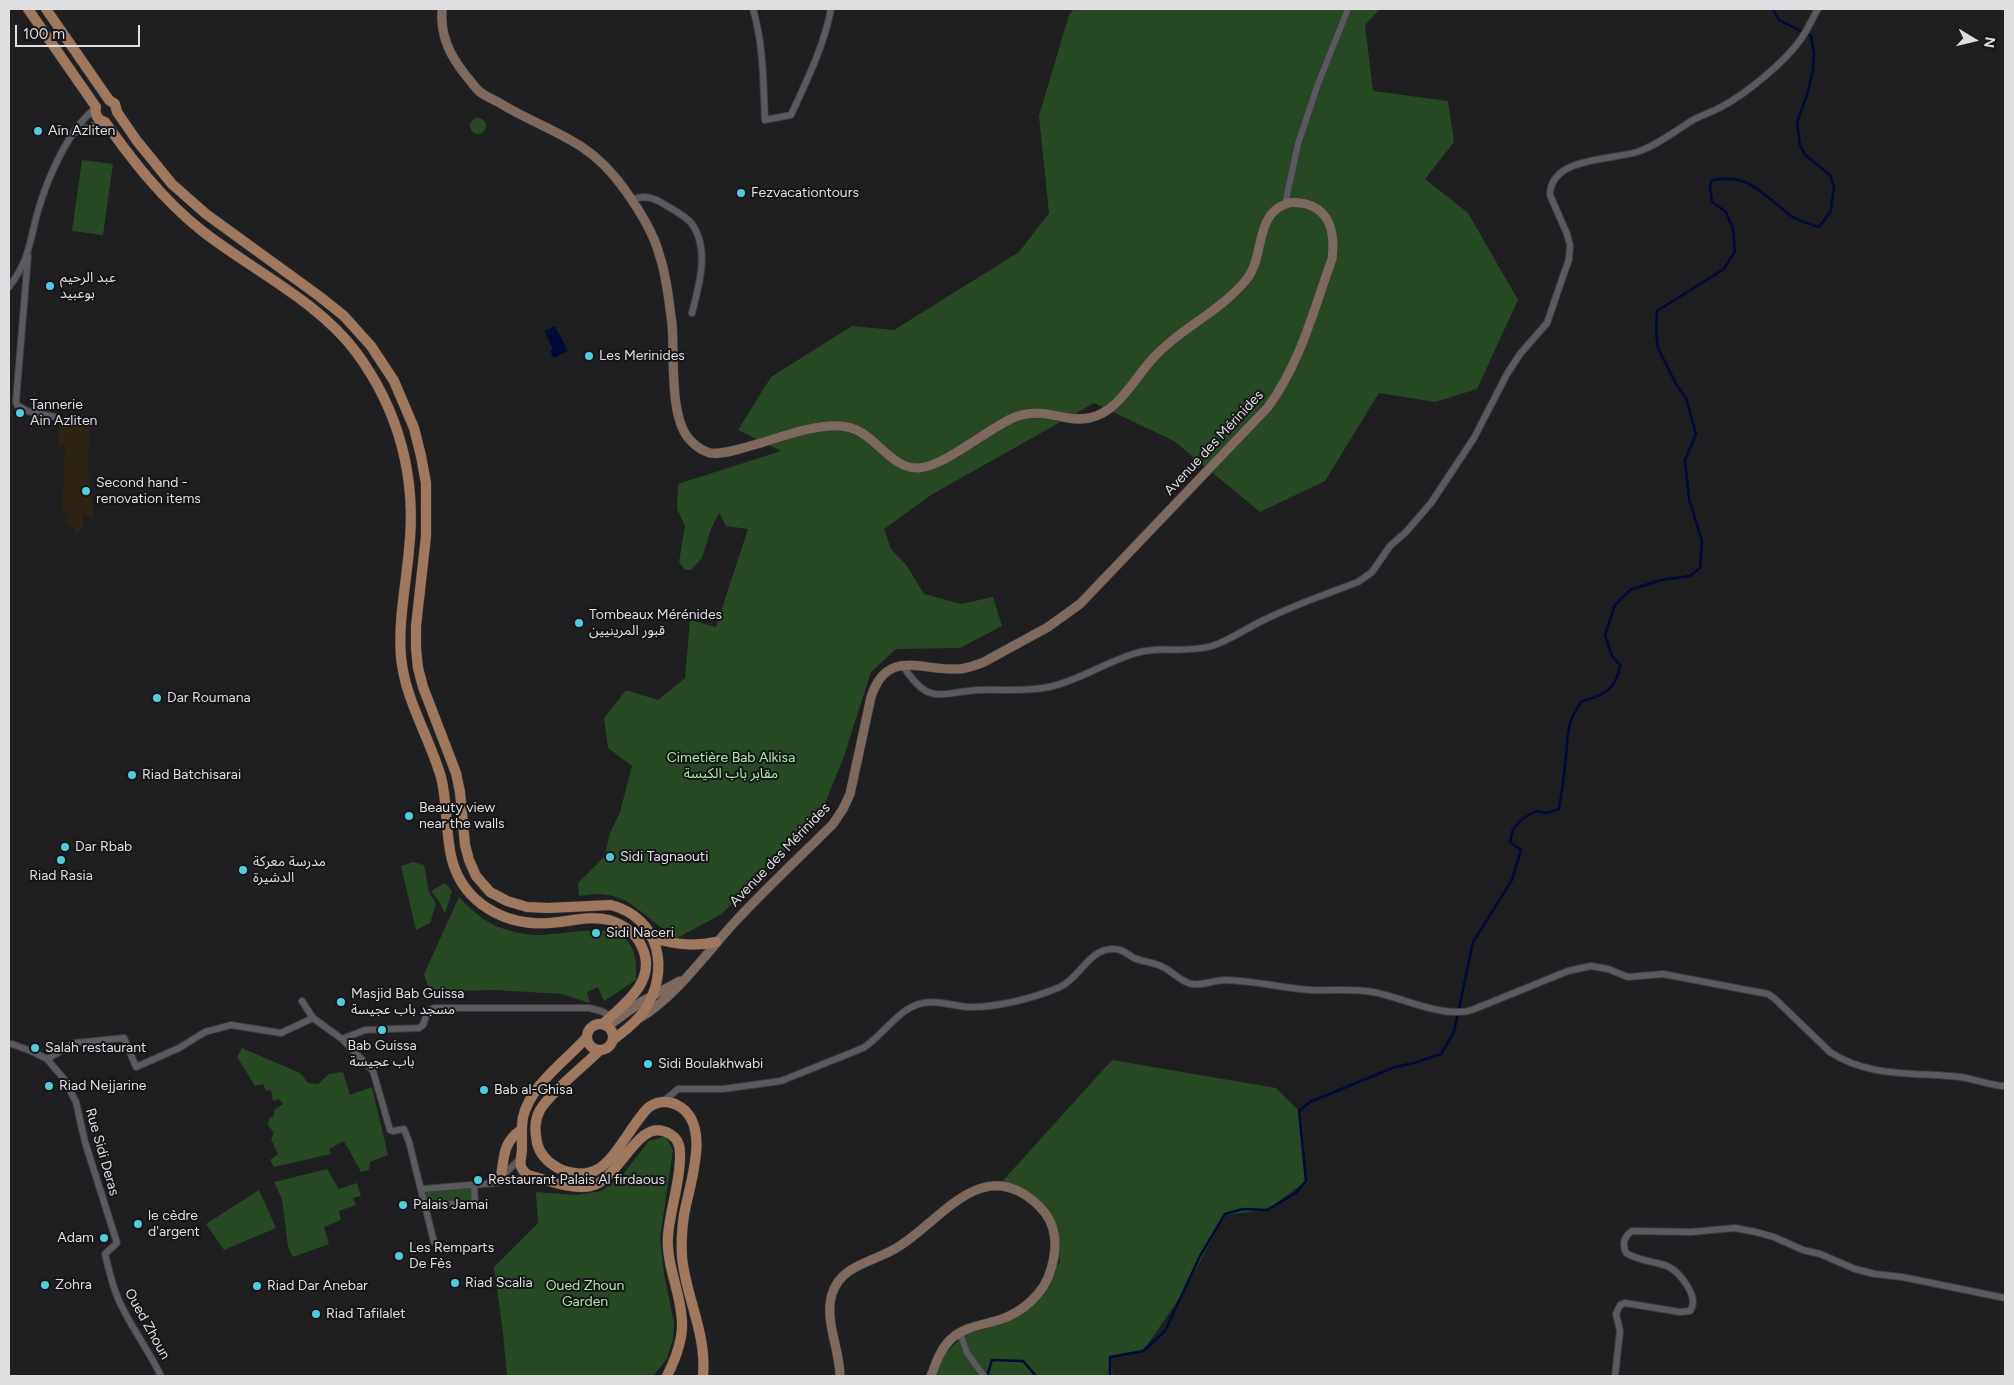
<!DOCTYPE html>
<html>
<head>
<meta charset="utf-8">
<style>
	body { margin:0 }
	#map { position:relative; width:2014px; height:1385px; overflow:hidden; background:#1f1e21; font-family:Figtree,sans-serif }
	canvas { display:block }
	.frame { position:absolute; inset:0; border:10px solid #dfdee0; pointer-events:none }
	.north { position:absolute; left:1949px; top:15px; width:50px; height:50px; -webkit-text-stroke:4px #161518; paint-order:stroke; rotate:99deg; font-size:14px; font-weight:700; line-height:20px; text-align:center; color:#dfdee0 }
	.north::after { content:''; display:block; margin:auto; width:18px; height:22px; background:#dfdee0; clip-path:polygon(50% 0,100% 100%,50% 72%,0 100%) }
	.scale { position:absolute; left:15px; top:25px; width:125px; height:22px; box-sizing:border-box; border:2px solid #dfdee0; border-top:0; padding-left:6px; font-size:15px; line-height:18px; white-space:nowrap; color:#dfdee0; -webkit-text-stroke:4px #161518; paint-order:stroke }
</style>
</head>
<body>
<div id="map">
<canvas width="2014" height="1385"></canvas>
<div class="frame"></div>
<div class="north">N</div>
<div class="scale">100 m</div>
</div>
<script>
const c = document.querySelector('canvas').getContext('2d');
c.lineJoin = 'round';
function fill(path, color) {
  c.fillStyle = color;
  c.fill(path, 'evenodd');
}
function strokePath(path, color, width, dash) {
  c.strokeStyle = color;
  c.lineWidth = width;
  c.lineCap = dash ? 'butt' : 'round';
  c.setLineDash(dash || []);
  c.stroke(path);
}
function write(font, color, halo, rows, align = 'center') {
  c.font = font + ' Figtree,"Noto Sans Arabic",sans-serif';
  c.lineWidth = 4;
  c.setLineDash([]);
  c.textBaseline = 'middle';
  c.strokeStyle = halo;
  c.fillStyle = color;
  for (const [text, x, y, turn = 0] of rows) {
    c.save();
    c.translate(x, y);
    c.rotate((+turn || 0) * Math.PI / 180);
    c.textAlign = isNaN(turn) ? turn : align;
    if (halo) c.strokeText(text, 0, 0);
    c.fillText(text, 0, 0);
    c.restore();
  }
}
fill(new Path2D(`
	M60,418l30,4 -2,45 6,50 -11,-2v13l-7,6 -3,-8h-5l-2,-6 3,-3 -7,-7 3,-65h-7z`), '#2e2415');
fill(new Path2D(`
	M1074,9h306l-15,16 8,66 75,10 6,41 -29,37 43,34 50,87 -41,89 -42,13 -56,-9 -54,88 -65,31 -86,-71 -80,-38 -163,92 -47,34 7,20 16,17 17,28 37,10 32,-7 9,29 -42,22 -64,1 -25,23 -28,87 -22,54 -80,83 -21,19 -43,23c-39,-22 -46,-51 -98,-42l-1,-13 26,-26 6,-24 10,-21 12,-46 -24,-18 -4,-30 22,-28 32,10 27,-22 5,-58 26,7 32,-98 -22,-3 -7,-13 -8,16 -9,29 -11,12h-6l-6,-8 6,-36 -8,-17 1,-25 103,-33 -43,-21 33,-53 81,-51 42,4 125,-78 30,-39 -10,-97 30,-101z
	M470 126a8 8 0 1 1 16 0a8 8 0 1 1-16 0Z
	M82,160l31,4 -10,71 -31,-4z
	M413,862l11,3 5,27 7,11 -6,20 -14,7 -15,-64z
	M445,883l7,8 -7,23 -5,-11 -9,-12z
	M459,897c20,21 35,32 66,37 44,7 117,-32 111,46l-32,21 -6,-14 -11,5 3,11 -28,-9 -68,-4 -64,2 -6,-18z
	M242,1048l58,25 8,10 10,1 11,-10 14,-2 7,23 22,-8 16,68 -18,7 -1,8 -8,2 -17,-31 -15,8 2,5 -57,13 -4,-7 8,-6 -7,-15 3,-6 -6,-8 1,-7 5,-2v-6l9,-6 -4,-5 -6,2 -2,-11 -5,1 -3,-7 -8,2 -18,-29z
	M1112,1060l164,28 23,23 7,70 -39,29 -42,5 -42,78 -40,58 -33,6 3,19h-181l4,-14 37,-35 53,-21 34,-44 -10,-49 -51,-28z
	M666,1136l7,14 -13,88 4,36 10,48 -1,17 -6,20 -14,17h-146l-4,-43 -9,-66 44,-44 -2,-31 40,3 26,-4 22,-18 25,-32z
	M327,1169l12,20 18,-6 4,13 -8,2 3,7 -17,6 2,9 -17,7 5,17 -36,13 -5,-10 -6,-48 -8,-17z
	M473,1186l1,18 -52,1 -4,-15z
	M259,1190l17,38 -52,22 -18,-26z`), '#264924');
fill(new Path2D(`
	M555,326l13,25 -14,7 -4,-7 3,-2 -9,-18z`), '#000b38');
strokePath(new Path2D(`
	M987,1376l5,-16 31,1 13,15
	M1110,1376v-19l33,-6 22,-20 35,-75 25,-42 18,-5 24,1 29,-17 10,-12 -7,-70 11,-9 85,-35 19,-4 27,-9 13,-22 19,-90 39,-62 9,-30 -11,-8 3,-13 9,-10 14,-8 11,2 12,-4c2,-15 5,-29 6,-44 4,-28 -1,-40 17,-64 22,-5 35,-13 38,-36l-8,-9 -7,-21 10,-30 15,-15 31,-10 29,-4 10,-8 2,-27 -13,-42 -4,-39 11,-26 -10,-36 -10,-14 -18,-36 -2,-16 1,-21 67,-42 11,-18 -2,-22 -7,-17 -14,-10 -2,-17 2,-5c38,-7 51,15 78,35 8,6 20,9 29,12l12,-16 3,-25 -4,-11 -25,-20 -5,-10 -3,-23 11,-30 5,-23 1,-16 -3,-17 -32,-16 -6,-11`), '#000b38', 2.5);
const street = new Path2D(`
	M753,9c11,39 10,71 12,111l26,-5c16,-35 33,-69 40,-106
	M76,132l27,-10
	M632,200c12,-6 23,-2 35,6 8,5 19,10 25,18 18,26 7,61 0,89
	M1285,204l13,-60 20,-60 30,-75
	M28,256l-12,145 1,4 10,6 28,6
	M9,287c21,-28 20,-44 29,-76 9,-32 31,-83 58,-103
	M903,666c27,41 35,26 77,24 23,-1 46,2 69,-3 29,-6 55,-24 84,-33 26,-9 53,0 79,-8 19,-6 36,-19 54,-27 30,-15 61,-25 92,-37l14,-10 18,-26 16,-14 25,-29 43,-65 33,-64 13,-20 27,-31 22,-64 1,-14 -3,-11 -17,-39c0,-38 62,-35 87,-43 21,-7 38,-21 56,-32 9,-5 19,-8 28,-13 25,-13 64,-45 80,-68 7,-10 11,-20 17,-30
	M302,1001l11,17 29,21 31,32 17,59 3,1 11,-2 5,13 25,100
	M342,1039l23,-9 54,-2 4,-3 5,-14 6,-3h155l12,3 10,5
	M12,1044l19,7 16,8 17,20 12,23 9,40 32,101 -12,11c4,17 8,35 16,51 12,25 28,46 40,71
	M47,1059l28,-16 49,-5 12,29 43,-19 26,-16 26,-7 50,8 32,-15
	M664,1101l14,-12h45l58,-8 82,-33c19,-12 35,-38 56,-44 14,-5 34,2 49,3 28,1 66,-9 92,-20 20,-9 29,-39 54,-38 9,0 13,5 20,9 9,4 20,4 29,9 10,5 18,15 29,17 11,2 22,-4 34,-4 29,1 57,8 86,10 20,1 41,-2 61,2 28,5 71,27 99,18l96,-39 23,-5 17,3 20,8 35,-3 105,20 6,4 56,54c39,26 86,20 130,25 16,2 30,9 45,9
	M501,1177l20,-19
	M422,1189l73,-6 37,-7
	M425,1204h50l-1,-19
	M960,1333l7,20 17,23
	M1615,1376l5,-45 -4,-17 4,-9 5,-2 55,9 10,-1c10,-14 -10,-39 -23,-45 -14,-5 -28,-5 -41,-13 -4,-10 -2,-16 6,-22l59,1 44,-4 21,4 18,5 29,13 17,4 35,15 20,5 27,3 103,21`);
const secondary = new Path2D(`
	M442,9c-2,27 8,47 25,68 4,4 8,11 13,15 5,4 12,7 18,10 27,17 58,28 84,45 18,12 31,26 43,43 14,20 29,43 35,67 7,21 9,45 12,67 3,31 -4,97 20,118 5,5 11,9 18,11 13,2 28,-4 40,-7 26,-7 52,-18 79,-20 11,-1 24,1 33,7 19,11 32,36 57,35 27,-2 69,-40 96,-51 30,-11 49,6 74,1 27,-5 43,-35 59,-54 28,-34 71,-51 98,-84 19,-22 8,-65 40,-76 6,-3 13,-1 20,0 26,7 29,33 26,55 -18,50 -32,105 -64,148l-188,197 -32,23 -64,35c-8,3 -17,7 -26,7 -37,2 -71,-21 -87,28l-21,97 -7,15 -10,15c-33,33 -68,65 -100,100 -28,31 -58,73 -93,94
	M608,1026l33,-24 39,-21
	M840,1376c0,-26 -16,-56 -8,-82 9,-30 43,-32 66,-47 44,-27 85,-95 141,-41 18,17 19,41 12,63 -6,24 -29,44 -52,51 -17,5 -36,7 -49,20 -10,10 -14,23 -19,36`);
const primary = new Path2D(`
	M28,9l68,98c-2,8 2,13 9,15 28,39 57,77 96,108 49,39 116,70 155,122 43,58 61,126 53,198 -3,35 -11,72 -8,107 4,43 28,79 40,120 7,27 4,56 11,83 12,44 54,66 97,63 19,-1 42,-8 60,-3 14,4 26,13 32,25 18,35 -16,58 -38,79
	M46,9l63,91 6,4 2,8 20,29 35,43 34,30 113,82 25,20 27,30 23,35 20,47 7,28 5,27v53l-10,90v22l2,20 5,19 33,86 4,19 5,53 4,15 7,16 14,16 17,9 20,6 21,1 63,-3c49,13 60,66 33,106 -8,12 -20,20 -31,29
	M652,938c22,6 42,9 64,4
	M587 1037a13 13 0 1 1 26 0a13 13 0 1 1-26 0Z
	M587,1037c-21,24 -56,47 -64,80 -2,11 -1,20 -1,31 0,12 -6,18 6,27 19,5 43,15 63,11 30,-7 47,-72 79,-52 7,4 10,11 10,19 1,28 -10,55 -12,83 -2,30 13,56 14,86 1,19 -7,38 -15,54
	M600,1050c-16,16 -50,43 -60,60 -6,11 -5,21 -3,33 3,12 10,19 21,25 12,6 29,8 40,1 19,-11 34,-46 51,-62 9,-6 18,-7 28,-2 36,18 12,80 7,110 -2,14 -3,28 -2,42 4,41 25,77 21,119
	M501,1177c3,-20 2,-35 20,-47`);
strokePath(street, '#3c3b3e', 8);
strokePath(secondary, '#3c3b3e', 10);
strokePath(primary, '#3c3b3e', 11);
strokePath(street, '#5b5a5e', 6);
strokePath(secondary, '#7e695e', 9);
strokePath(primary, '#a0785e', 10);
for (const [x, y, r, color] of [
	[38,131,5,"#53cbdb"],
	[741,193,5,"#53cbdb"],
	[50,286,5,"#53cbdb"],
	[589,356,5,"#53cbdb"],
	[20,413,5,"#53cbdb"],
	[86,491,5,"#53cbdb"],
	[579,623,5,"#53cbdb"],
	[157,698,5,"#53cbdb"],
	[132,775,5,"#53cbdb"],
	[409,816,5,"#53cbdb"],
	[65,847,5,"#53cbdb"],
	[610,857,5,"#53cbdb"],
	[61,860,5,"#53cbdb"],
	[243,870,5,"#53cbdb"],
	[596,933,5,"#53cbdb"],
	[341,1002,5,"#53cbdb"],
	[382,1030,5,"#53cbdb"],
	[35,1048,5,"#53cbdb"],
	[648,1064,5,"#53cbdb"],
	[49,1086,5,"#53cbdb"],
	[484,1090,5,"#53cbdb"],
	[478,1180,5,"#53cbdb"],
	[403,1205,5,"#53cbdb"],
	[138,1224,5,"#53cbdb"],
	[104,1238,5,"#53cbdb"],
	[399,1256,5,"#53cbdb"],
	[455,1283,5,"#53cbdb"],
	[45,1285,5,"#53cbdb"],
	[257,1286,5,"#53cbdb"],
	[316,1314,5,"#53cbdb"]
]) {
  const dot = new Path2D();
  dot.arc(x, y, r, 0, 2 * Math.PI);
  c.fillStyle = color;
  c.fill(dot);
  strokePath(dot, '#161518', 2);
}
write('14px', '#dfdee0', '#161518', [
	["Aïn Azliten",48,131],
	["Fezvacationtours",751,193],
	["عبد الرحيم",60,278],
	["بوعبيد",60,294],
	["Les Merinides",599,356],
	["Tannerie",30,405],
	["Ain Azliten",30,421],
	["Second hand -",96,483],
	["renovation items",96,499],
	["Tombeaux Mérénides",589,615],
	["قبور المرينيين",589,631],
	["Dar Roumana",167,698],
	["Riad Batchisarai",142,775],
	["Beauty view",419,808],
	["near the walls",419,824],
	["Dar Rbab",75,847],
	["Sidi Tagnaouti",620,857],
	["مدرسة معركة",253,862],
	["الدشيرة",253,878],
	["Riad Rasia",61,876,"center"],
	["Sidi Naceri",606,933],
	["Masjid Bab Guissa",351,994],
	["مسجد باب عجيسة",351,1010],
	["Bab Guissa",382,1046,"center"],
	["باب عجيسة",382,1062,"center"],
	["Salah restaurant",45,1048],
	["Sidi Boulakhwabi",658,1064],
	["Riad Nejjarine",59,1086],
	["Bab al-Ghisa",494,1090],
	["Restaurant Palais Al firdaous",488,1180],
	["Palais Jamai",413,1205],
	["le cèdre",148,1216],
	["d'argent",148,1232],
	["Adam",94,1238,"right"],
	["Les Remparts",409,1248],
	["De Fès",409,1264],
	["Riad Scalia",465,1283],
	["Zohra",55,1285],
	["Riad Dar Anebar",267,1286],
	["Riad Tafilalet",326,1314]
], 'left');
write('14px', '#dfdee0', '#161518', [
	["Avenue des Mérinides",1214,443,-47],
	["Avenue des Mérinides",780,855,-46],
	["Rue Sidi Deras",102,1152,74],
	["Oued Zhoun",147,1324,61]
]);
write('14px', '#a6eba1', '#161518', [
	["Cimetière Bab Alkisa",731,758],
	["مقابر باب الكيسة",731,774],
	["Oued Zhoun",585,1286],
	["Garden",585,1302]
]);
</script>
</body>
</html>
